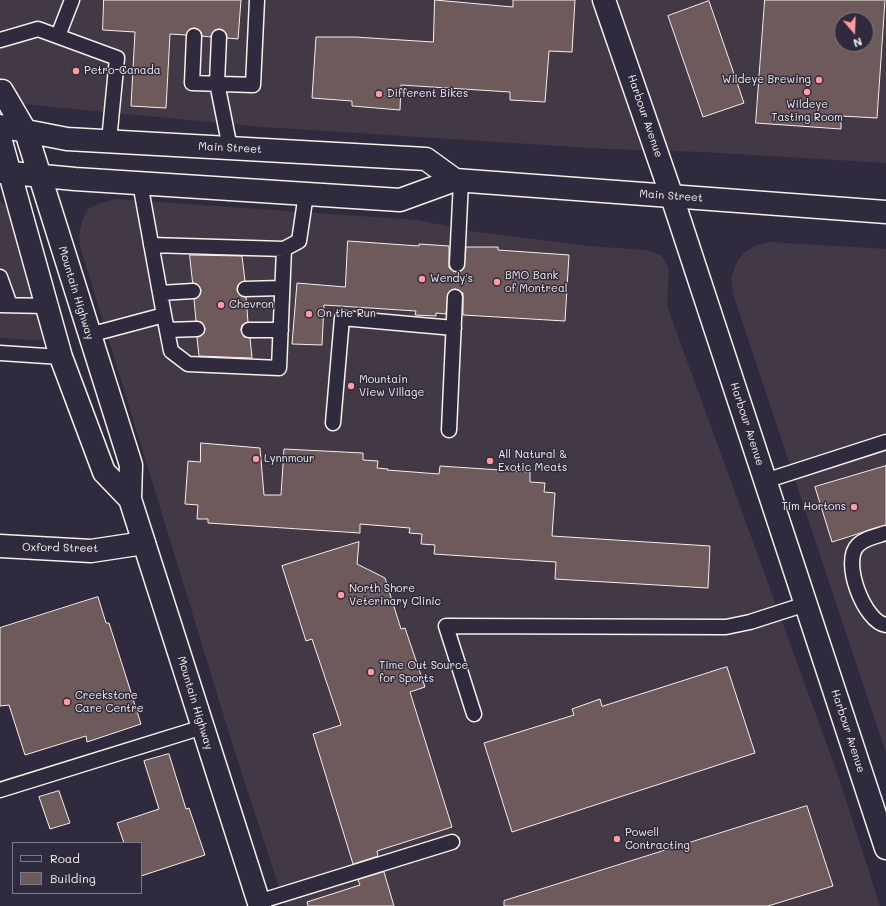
<!DOCTYPE html>
<html>
<head>
<meta charset="utf-8">
<style>
	body { margin:0 }
	#map { position:relative; width:886px; height:906px; overflow:hidden; background:#2f2a3d; font-family:Mali,sans-serif }
	canvas { display:block }
	.legend { position:absolute; left:12px; top:842px; width:130px; height:52px; box-sizing:border-box; background:#2f2a3d; border:1px solid #7e7a81; margin:0; padding:5px 7px; list-style:none; font-size:12px; color:#f4f1e8 }
	.legend li { display:flex; align-items:center; gap:8px; height:20px }
	.legend b { width:20px; border:1px solid #7e7a81 }
	.north { position:absolute; left:834px; top:12px; width:40px; height:40px; box-sizing:border-box; background:#2f2a3d; border:1px solid #7e7a81; border-radius:50%; rotate:161deg; font-size:11px; font-weight:700; line-height:16px; text-align:center; color:#f4f1e8 }
	.north::after { content:''; display:block; margin:auto; width:14px; height:18px; background:#ff9aa2; clip-path:polygon(50% 0,100% 100%,50% 72%,0 100%) }
</style>
</head>
<body>
<div id="map">
<canvas width="886" height="906"></canvas>
<ul class="legend">
<li><b style="height:5px;background:#2f2a3d"></b>Road</li>
<li><b style="height:11px;background:#6e595b"></b>Building</li>
</ul>
<div class="north">N</div>
</div>
<script>
const c = document.querySelector('canvas').getContext('2d');
c.lineJoin = 'round';
function fill(path, color) {
  c.fillStyle = color;
  c.fill(path, 'evenodd');
}
function strokePath(path, color, width, dash) {
  c.strokeStyle = color;
  c.lineWidth = width;
  c.lineCap = dash ? 'butt' : 'round';
  c.setLineDash(dash || []);
  c.stroke(path);
}
function write(font, color, halo, rows, align = 'center') {
  c.font = font + ' Mali,sans-serif';
  c.lineWidth = 3;
  c.setLineDash([]);
  c.textBaseline = 'middle';
  c.strokeStyle = halo;
  c.fillStyle = color;
  for (const [text, x, y, turn = 0] of rows) {
    c.save();
    c.translate(x, y);
    c.rotate((+turn || 0) * Math.PI / 180);
    c.textAlign = isNaN(turn) ? turn : align;
    if (halo) c.strokeText(text, 0, 0);
    c.fillText(text, 0, 0);
    c.restore();
  }
}
fill(new Path2D(`
	M0,0h886v163l-184,-11 -95,-3 -345,-22 -262,-25zM842,20h24v24h-24z
	M116,199l302,21 52,11 120,15 55,4 16,5 8,13 -2,38 171,469 42,131h-595l-52,-160 -153,-500 -1,-11 3,-14 6,-12 12,-6z
	M0,201l6,4 8,15 34,121 -48,-3z
	M770,242l116,7v504l-153,-459 -2,-15 5,-15 7,-11 14,-8z`), '#423846');
const building = new Path2D(`
	M104,0h137l-3,39 -11,-1 -1,-5 -6,-4 -5,1 -5,7 -8,-1 -1,-4 -6,-4 -5,1 -4,6 -16,-1 -4,74 -35,-2 4,-74 -32,-2z
	M435,0l78,7v-7h62l-3,52 -23,-1 -4,51 -35,-2v-8l-109,-7 -1,25 -48,-4v-5l-40,-3 4,-61h39l78,5z
	M765,0h120l-8,118 -36,-2v13l-85,-6zM842,20h24v24h-24z
	M709,1l35,102 -41,14 -35,-101z
	M348,241l71,5v-2l30,2v22l7,4 8,-4 2,-21h32v3l71,5 -4,66 -102,-6v-22l-8,-4 -7,4 -2,21 -10,-1v3l-21,-1 1,-4 -92,-6 -2,40 -30,-1 5,-61 48,4z
	M190,255l52,1 3,25 -7,4 -1,5 4,6 5,1 2,25 -6,3 -1,5 3,7 6,1 2,20 -53,-2 -2,-18 7,-5 1,-5 -4,-6 -5,-1 -2,-22 6,-4 1,-5 -4,-6 -4,-1z
	M201,443l59,5 4,47h17l3,-46 79,4v7l15,1 -1,7 11,1 -1,1 52,4 1,-8 90,6v10l15,1 -1,9 11,1 -3,43 158,10 -2,42 -153,-9 1,-17 -122,-8 1,-9 -14,-1 1,-10 -13,-1 1,-5 -50,-4v9l-152,-10v-4h-11l1,-14 -13,-1 3,-43 12,1z
	M886,466v59l-54,17 -17,-55z
	M359,542l-2,22 28,14 16,51 4,-1 20,59 -15,5 42,135 -75,24 1,5 -25,8 -40,-130 28,-9 -29,-86 -6,2 -24,-75z
	M98,597l8,26h3l32,101 -54,18 -1,-6 -61,19 -16,-50 -9,1v-78z
	M727,667l28,86 -243,79 -28,-89 90,-28 -2,-6 28,-10 2,7z
	M169,754l17,55 3,-1 16,47 -64,21v-33h-17l-7,-20 42,-14 -15,-48z
	M59,791l11,32 -20,6 -11,-32z
	M807,806l26,80 -65,20h-264v-5z
	M384,872l10,34h-86l-1,-4 53,-17 -2,-5z`);
fill(building, '#6e595b');
strokePath(building, '#f4f1e8', 1);
const lane = new Path2D(`
	M58,36l14,-36
	M194,36l-2,47 61,2 4,-85
	M219,37l-2,46 13,65
	M0,40l38,-11 79,29 -8,83
	M151,245l133,4 -5,119 -91,-4 -17,-13 -7,-36
	M284,249l15,-8 7,-47
	M457,264l4,-83
	M0,277l10,28
	M245,289l36,-1
	M160,293l33,-2
	M0,305l46,1
	M167,330l30,-1
	M249,330h32
	M89,335l75,-20 -24,-132
	M0,353l61,4
	M333,423l9,-105 112,10
	M449,430l6,-133
	M765,481l121,-39
	M886,533c-9,3 -21,5 -28,12 -17,16 6,77 28,80
	M474,714l-28,-88 280,1 24,-5 56,-18
	M0,790l203,-63
	M258,902l194,-60`);
const street = new Path2D(`
	M604,0l68,197 214,651
	M0,546l91,5 53,-8`);
const secondary = new Path2D(`
	M2,91l24,41 105,333 -1,34 130,407
	M0,126l67,13 359,20 29,21
	M0,138l61,219 43,115 26,27
	M0,172l75,7 325,21 55,-20 431,32`);
strokePath(lane, '#f4f1e8', 17);
strokePath(street, '#f4f1e8', 25);
strokePath(secondary, '#f4f1e8', 25);
strokePath(lane, '#2f2a3d', 14);
strokePath(street, '#2f2a3d', 22);
strokePath(secondary, '#2f2a3d', 22);
for (const [x, y, r, color] of [
	[76,71,4,"#ff9aa2"],
	[819,80,4,"#ff9aa2"],
	[807,92,4,"#ff9aa2"],
	[379,94,4,"#ff9aa2"],
	[422,279,4,"#ff9aa2"],
	[497,282,4,"#ff9aa2"],
	[221,305,4,"#ff9aa2"],
	[309,314,4,"#ff9aa2"],
	[351,386,4,"#ff9aa2"],
	[256,459,4,"#ff9aa2"],
	[490,461,4,"#ff9aa2"],
	[854,507,4,"#ff9aa2"],
	[341,595,4,"#ff9aa2"],
	[371,672,4,"#ff9aa2"],
	[67,702,4,"#ff9aa2"],
	[617,839,4,"#ff9aa2"]
]) {
  const dot = new Path2D();
  dot.arc(x, y, r, 0, 2 * Math.PI);
  c.fillStyle = color;
  c.fill(dot);
  strokePath(dot, '#2f2a3d', 1.5);
}
write('11px', '#f4f1e8', '#2f2a3d', [
	["Petro-Canada",84,71],
	["Wildeye Brewing",811,80,"right"],
	["Different Bikes",387,94],
	["Wildeye",807,105,"center"],
	["Tasting Room",807,118,"center"],
	["BMO Bank",505,276],
	["of Montreal",505,289],
	["Wendy's",430,279],
	["Chevron",229,305],
	["On the Run",317,314],
	["Mountain",359,380],
	["View Village",359,393],
	["All Natural &",498,455],
	["Exotic Meats",498,468],
	["Lynnmour",264,459],
	["Tim Hortons",846,507,"right"],
	["North Shore",349,589],
	["Veterinary Clinic",349,602],
	["Time Out Source",379,666],
	["for Sports",379,679],
	["Creekstone",75,696],
	["Care Centre",75,709],
	["Powell",625,833],
	["Contracting",625,846]
], 'left');
write('11px', '#f4f1e8', '#2f2a3d', [
	["Harbour Avenue",645,116,71],
	["Main Street",230,148,3],
	["Main Street",671,196,4],
	["Mountain Highway",76,293,73],
	["Harbour Avenue",747,424,72],
	["Oxford Street",60,548,1],
	["Mountain Highway",195,703,73],
	["Harbour Avenue",848,731,72]
]);
</script>
</body>
</html>
